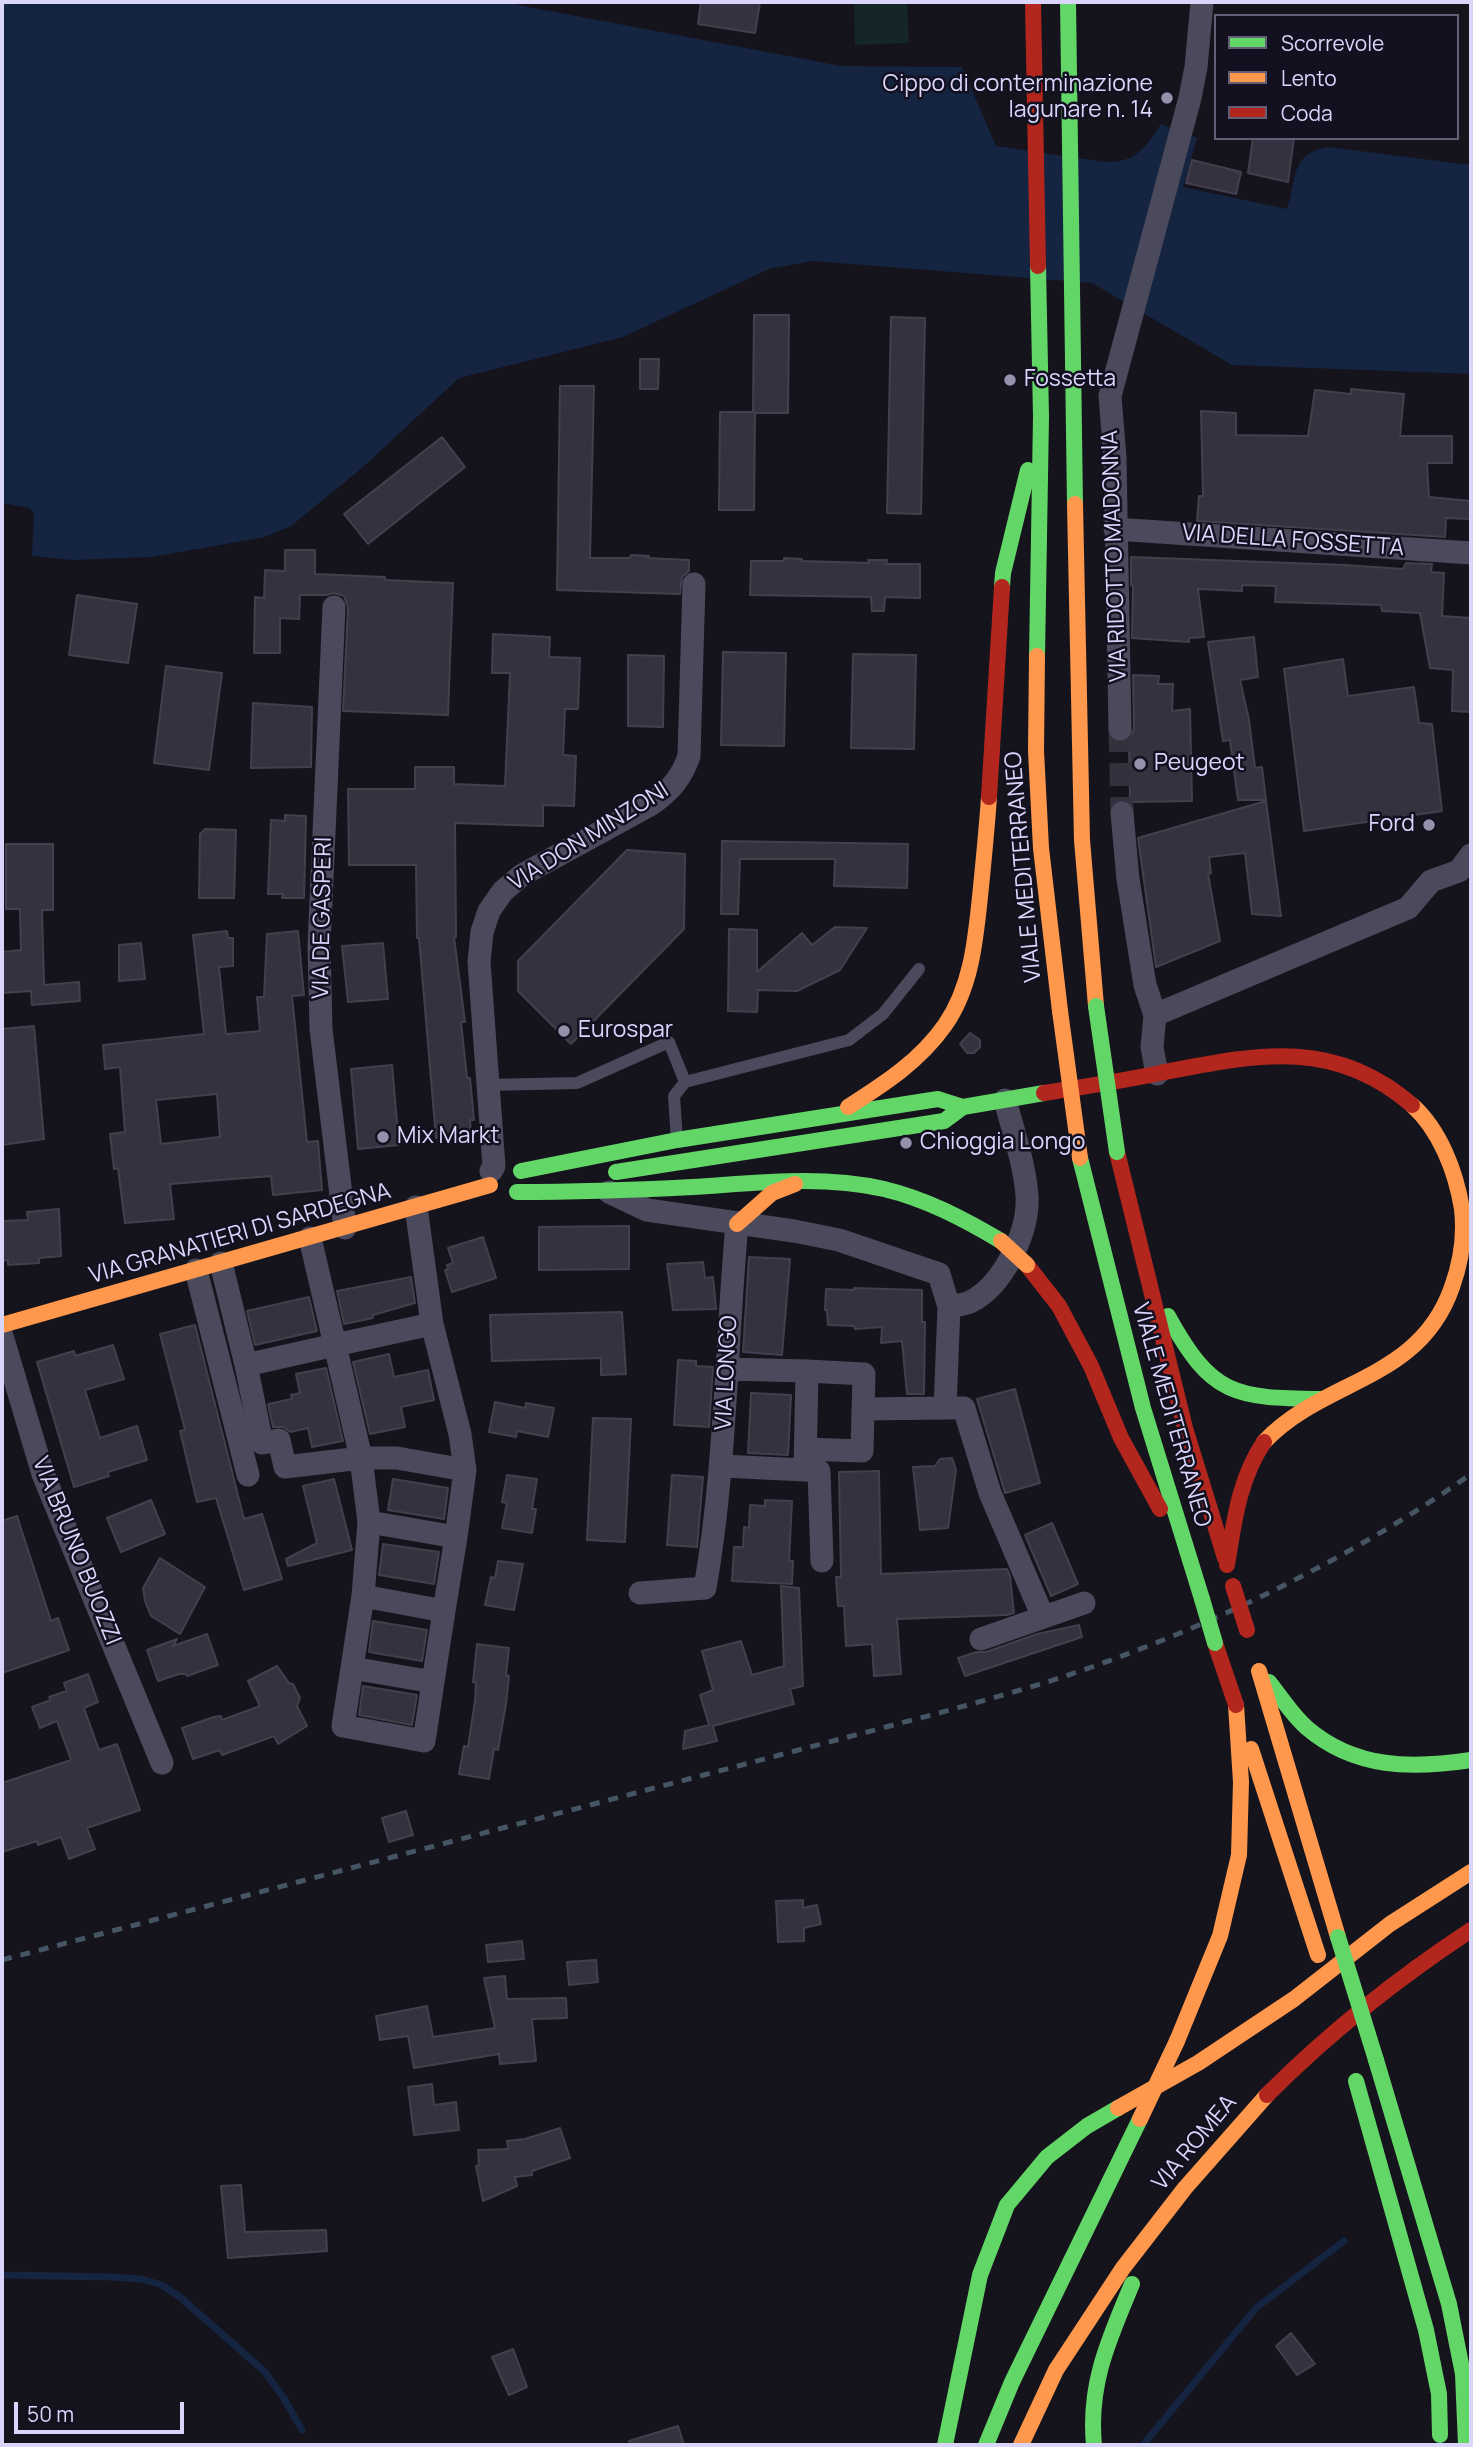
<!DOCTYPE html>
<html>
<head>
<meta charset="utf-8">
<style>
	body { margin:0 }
	#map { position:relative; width:1473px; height:2447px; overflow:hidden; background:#15141c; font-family:Manrope,sans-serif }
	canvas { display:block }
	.frame { position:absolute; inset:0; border:4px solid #dad5fa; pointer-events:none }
	.legend { position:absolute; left:1214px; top:14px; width:245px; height:126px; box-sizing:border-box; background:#131020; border:2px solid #635f77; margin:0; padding:9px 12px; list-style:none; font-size:21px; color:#dad5fa }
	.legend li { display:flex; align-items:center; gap:14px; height:35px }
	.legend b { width:35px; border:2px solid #635f77 }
	.scale { position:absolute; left:14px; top:2402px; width:170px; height:32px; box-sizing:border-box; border:4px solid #dad5fa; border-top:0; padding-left:9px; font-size:21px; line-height:24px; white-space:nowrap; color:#dad5fa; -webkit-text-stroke:5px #131020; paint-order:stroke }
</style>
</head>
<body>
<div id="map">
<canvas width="1473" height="2447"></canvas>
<div class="frame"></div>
<ul class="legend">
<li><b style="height:9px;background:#63d668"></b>Scorrevole</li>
<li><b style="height:9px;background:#ff974d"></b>Lento</li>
<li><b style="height:9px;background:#b3261e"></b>Coda</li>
</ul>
<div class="scale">50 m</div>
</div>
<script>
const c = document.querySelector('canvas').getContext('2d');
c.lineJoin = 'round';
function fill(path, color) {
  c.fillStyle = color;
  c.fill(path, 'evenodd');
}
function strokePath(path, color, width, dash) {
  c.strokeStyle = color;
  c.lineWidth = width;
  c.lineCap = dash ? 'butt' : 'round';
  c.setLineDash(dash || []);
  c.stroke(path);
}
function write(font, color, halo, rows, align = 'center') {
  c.font = font + ' Manrope,sans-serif';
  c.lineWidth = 5;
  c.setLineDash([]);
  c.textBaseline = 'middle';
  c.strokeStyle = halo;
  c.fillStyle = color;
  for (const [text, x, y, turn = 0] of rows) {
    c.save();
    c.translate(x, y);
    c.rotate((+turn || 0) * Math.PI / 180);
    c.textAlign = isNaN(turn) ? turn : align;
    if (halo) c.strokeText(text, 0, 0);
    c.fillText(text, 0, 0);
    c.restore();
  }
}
fill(new Path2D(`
	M854,2h53l2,41 -54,2z`), '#142627');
fill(new Path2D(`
	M2,2h500l339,64 121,1 34,79 109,16c31,1 40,-14 56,-38l36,14 -14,49 104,22c10,-30 3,-56 41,-62l143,18v209l-239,-9 -140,-82 -279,-22 -44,8 -146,68 -164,41 -97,90 -71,58 -26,11 -113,20 -79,3 -41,-4 2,-43 -5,-5 -27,-5z`), '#152441');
strokePath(new Path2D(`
	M2,2275l111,2 28,2 21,6 18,12 84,74 19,26 19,33
	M1143,2445l113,-137 88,-67`), '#152441', 7);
const building = new Path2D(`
	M701,2h59l-5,31 -57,-9z
	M1253,138h41l-6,44 -40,-9z
	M1192,160l49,12 -5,22 -50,-11z
	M754,315h35l-1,98h-33l-1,97h-35l1,-98h33z
	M891,317l34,1 -4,196 -34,-1z
	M640,359h19l-1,30h-18z
	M560,386h34l-4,172h40l1,-3 18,1 -1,2 41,2v11l-7,6 -2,17 -123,-4z
	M1351,389l53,5 -4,42h52v27h-25l2,34 42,4v18l-25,-1 -1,19 -248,-16 2,-25h4l-2,-85 35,2v22l72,1 7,-46 36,4z
	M442,437l23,30 -97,77 -24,-30z
	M285,550h30v24l70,3v3l68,3 -5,132 -105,-4 5,-103 -4,-12 -10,-3 -7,2h-27l-1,24 -19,-1v35h-26l1,-56 9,1 1,-28 20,1z
	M1131,557l214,8 58,4 3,-6 26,1 -1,8 13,1 -2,43 29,2v94l-19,-1 1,-41 -23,-2 -10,-55 -38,-2 -1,-6 -106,-3 1,-16 -34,-1v6l-44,-2 6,48 -15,1v4l-57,-4 1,-52 -2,-1z
	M784,558l18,1v2l67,2 -1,-3h19l-1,4h34v34l-35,-1 -1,14h-12l-1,-14 -121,-2 1,-34h33z
	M77,595l60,9 -9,59 -59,-8z
	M493,634l57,3 -1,20 31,1 -2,51h-13l-2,46 13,1 -2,50 -31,-1v21l-88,-3 1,114h-2l11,85h-4l6,56h3l4,42h-4l1,15 -35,3 -17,-200h-2l-1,-73h-67l-1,-76h67v-22h39v17l51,2 5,-113h-18z
	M1254,637l4,40 -18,3 9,40 6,48 7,-1 4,33h-28l-8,-60 -7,1 -15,-99z
	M723,652l63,1 -2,93 -63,-1z
	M853,654l63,1 -2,94 -63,-1z
	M628,655l36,1 -1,71 -35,-1z
	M1343,659l5,37 66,-9 5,36 13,1 10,87 -138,20 -20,-162z
	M166,666l56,7 -13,97 -55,-7z
	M1133,675l26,1 -1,8h15l-1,27 18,-2 2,92 -62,1 -1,-62 5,-11z
	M253,703l59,4 -1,60 -60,1z
	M1266,801l15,115 -29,-2 -7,-61 -36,4 2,16 -3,1 12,67 -64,26 -18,-129z
	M285,815l21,1 -2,82h-22l1,-4h-15l3,-74 14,1z
	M205,829l31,1 -2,68h-35l1,-64z
	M722,841l186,3 -1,44 -73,-2 1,-27h-95l-2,55h-17z
	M6,844h47v66h-11l2,75 35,-3 1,19 -48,4 -1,-14 -29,2v-41l19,-2 -1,-41h-14z
	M627,850l58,4 -1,75 -113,115 -53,-53v-30z
	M835,927l32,1 -27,42 -43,21 -39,-1 -1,22 -29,-1 1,-82 28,1v42l45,-39 10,12z
	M227,931l1,7h5v28l-14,1 7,67 34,-3 -3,-34h7l3,-63 31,-3 6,64 -12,1 15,146 11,-1 4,49 -49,5 -2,-19 -101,8 4,35 -49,4 -7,-55 -4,1 -4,-35 15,-2 -5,-65 -15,2 -2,-24 101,-11 -11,-99zM217,1094l3,43 -59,7 -5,-44z
	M141,943l4,36 -26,2v-36z
	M383,943l5,56 -40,3 -6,-56z
	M34,1026l10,113 -42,6v-116z
	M970,1033l10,7v7l-6,6h-7l-7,-9z
	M392,1065l7,80 -41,4 -7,-80z
	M59,1209l2,47 -22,2v5l-31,2v-5l-6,1v-40l26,-1 -1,-8z
	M629,1226v43l-90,1v-43z
	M483,1237l13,41 -44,14 -7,-22 3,-1 -1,-4 6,-2 -5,-15z
	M749,1257l41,2 -8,96 -39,-3z
	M703,1262l2,16 8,-1 3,32 -43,1 -6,-46z
	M411,1277l4,26 -42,12v3l-29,6 -7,-33z
	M854,1288l68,2v32h3l-1,72h-17l-5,-53 -21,2 1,-16 -27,2 -1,-3 -26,-1 -1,-15h-2l1,-21 28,1z
	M309,1297l8,34 -62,14 -8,-34z
	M622,1312l4,62 -25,1v-17l-109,3 -2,-46z
	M195,1325l49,194 18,-5 20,65 -38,11 -28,-92 -19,4 -17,-71 5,-1 -25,-96z
	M113,1345l11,34 -39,11 15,48 37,-12 10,34 -39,12 1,4 -35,11 -37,-125 37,-11 1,5z
	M389,1354l5,23 34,-7 6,30 -33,7 4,20 -35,7 -17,-72z
	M678,1360l18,1v5l17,1 -4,60 -35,-2z
	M326,1368l17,73 -31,6 -4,-19 -18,4 -7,-5h-10l-5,-23 24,-5 -1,-4 9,-2 -4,-19z
	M1015,1389l25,94 -35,10 -28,-94z
	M751,1393l40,2 -3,60 -40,-2z
	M495,1402l30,6 1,-5 28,5 -6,29 -31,-6 -1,6 -27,-5z
	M593,1418l38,1 -6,123 -38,-2z
	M952,1458l4,12 -8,58 -28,2 -7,-63 22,-1 5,-7z
	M879,1471l2,103 126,-5 3,7 4,37 -7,2 -110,4 4,55 -27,2 -2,-32 -26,2 -2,-40h-6l-2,-29h5l-2,-105z
	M507,1475l30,4 -5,30h4l-4,24 -30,-5 5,-25 -5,-1z
	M672,1475l31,2 -6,70 -30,-2z
	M334,1479l18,71 -64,16 -2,-7 31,-16 -14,-57z
	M393,1479l55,9 -4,31 -56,-9z
	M151,1500l14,34 -44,18 -14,-34z
	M765,1500l27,1 -3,60h4l-1,23 -60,-3 2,-34h9l1,-20 5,1 1,-23 15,1z
	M17,1516l34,105 7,-3 11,32 -67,23v-152z
	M1052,1523l26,61 -27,12 -26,-61z
	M383,1544l56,8 -5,32 -55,-9z
	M160,1558l45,29 -25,47 -29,-18 -6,-15 -2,-13z
	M498,1561l25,3 -9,46 -29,-5 6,-28 4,1z
	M781,1586l18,2 4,98 -13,3 4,15 -81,22 4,15 -34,8 2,-18 24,-6 -9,-30 13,-5 -11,-39 39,-10 11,34 32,-9z
	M373,1621l54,9 -5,31 -53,-9z
	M1079,1625l3,12 -117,39 -7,-18 19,-6h9l51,-18z
	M207,1634l11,31 -31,11 -1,-2h-7l-21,7 -11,-31 30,-11 -4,7z
	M477,1644l32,4 -3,27 3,1 -3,28 -8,46 -4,-1 -5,30 -30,-5 5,-28 4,1 7,-46 1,-18 -3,-1z
	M277,1666l12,17 4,1 7,14 -3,8 10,20 -29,18 -4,-8 -52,19 -2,-5 -27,9 -11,-31 32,-11 7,-1 1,4 38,-14 -12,-25z
	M88,1674l10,28 -14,6 15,42 18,-6 23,66 -53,18 8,21 -26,10 -8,-22 -23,8 -1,-4 -35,11v-69l69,-23 -14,-39 -17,7 -8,-21 19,-7 -2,-3 18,-6 -3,-8z
	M363,1686l54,9 -5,30 -53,-10z
	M406,1811l7,24 -24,7 -7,-24z
	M803,1900v8l14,-3 4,19 -17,4v13l-26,1 -2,-41z
	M522,1941l2,18 -36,3 -2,-17z
	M596,1960l2,22 -29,3 -2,-23z
	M505,1976l2,23 59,-1 1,20 -35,1 4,42 -36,3 -1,-10 -85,14 -6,-32 -28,4 -4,-24 51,-10 6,31 62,-9 -11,-50z
	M432,2084l2,21 22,-3 3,28 -45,5 -6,-48z
	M560,2128l10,30 -38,13v4l-17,2 2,9 -34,15 -7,-35 3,-1 -1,-15 30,-1 -1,-8 18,-2z
	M241,2185l4,47 81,-2 1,21 -99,7 -7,-72z
	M1291,2333l24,31 -18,11 -21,-29z
	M513,2349l14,38 -18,8 -17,-38z
	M678,2426l6,19h-54l-1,-4z`);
fill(building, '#34323e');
strokePath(building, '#433f4f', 2);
strokePath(new Path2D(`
	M1120,729l2,84`), '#33313d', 23, [23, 11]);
strokePath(new Path2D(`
	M488,1085l89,-2 92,-41 16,40
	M677,1141l-3,-45 11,-14 164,-42 34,-26 36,-45`), '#4b4a5c', 12);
strokePath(new Path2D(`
	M1115,529l356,24
	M334,607l-15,339 2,83 24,199
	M1120,729l-5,-271 -5,-62 80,-298 6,-31 6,-65
	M1122,813l6,66 17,106 10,30 -3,32 5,27
	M1155,1015l253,-107 23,-27 28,-10 12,-16
	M491,1171l3,-5 -15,-204 3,-30 7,-21 14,-20 19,-16 128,-70c20,-14 31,-26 39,-49l5,-172
	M609,1192l38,18 147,21 45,9 100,34 10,33 -4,101h19l26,85 53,124
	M310,1238l25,107 97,-21 -16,-117
	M221,1263l25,102 89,-20 26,113h36l68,12 -5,-36 -28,-110
	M196,1270l52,205
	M949,1307c6,-2 15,-2 21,-5 33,-16 59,-70 57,-106 -2,-30 -14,-66 -22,-96
	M2,1336l41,138 119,289
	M246,1365l16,78 17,-3 6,27 76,-9 8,64 87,15 9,-67
	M863,1409l82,-1
	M806,1449l56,2 2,-77 -57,-3
	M722,1466l83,4 2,-99 -80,-2
	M805,1470l14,1 3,90
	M369,1522l-6,74 81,15 12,-74
	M640,1593l65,-5c21,-120 21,-243 32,-364
	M363,1596l-11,72 81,14 11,-71
	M981,1639l103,-36
	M352,1668l-9,58 81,15 9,-59`), '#4b4a5c', 23);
strokePath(new Path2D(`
	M1068,2l7,502
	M1002,587l1,-14 25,-103
	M1037,656l4,-239 -3,-151
	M1080,1158l63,250 59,191
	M521,1171l156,-31 261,-41 25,8 81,-14
	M616,1172l328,-51 19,-14
	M517,1192c59,0 117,-2 176,-5 64,-4 128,-12 191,2 42,10 80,30 117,52
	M1168,1316c44,80 66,82 154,83
	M1269,1682c12,15 23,33 38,46 48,41 105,41 164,32
	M1376,2060l73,244 14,70 3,71
	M1356,2081l70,249 13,64 1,41
	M945,2445l35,-170 27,-70 40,-48 40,-31 31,-18
	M986,2445l26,-63 128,-263
	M1094,2445c-6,-61 15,-106 38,-161`), '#63d668', 16);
strokePath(new Path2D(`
	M1075,504l7,336 14,166
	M1037,656l-1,95 5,97 19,163
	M848,1107c36,-23 72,-46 97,-82 28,-40 31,-91 36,-138 3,-30 6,-60 8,-90
	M737,1224l35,-31 23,-9
	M2,1325l488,-140
	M1264,1442c60,-64 155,-60 188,-155 9,-25 13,-52 10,-78 -6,-37 -22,-79 -50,-104
	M1259,1671l79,266
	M1251,1749l67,206
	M1177,2041l43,-105 19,-81 2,-73 -5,-77
	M1118,2108l80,-45 96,-64 96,-75 81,-52
	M1021,2445l35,-75 67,-102 62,-80 82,-93`), '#ff974d', 16);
strokePath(new Path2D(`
	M1033,2l5,264
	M989,797l13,-210
	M1044,1093c39,-6 78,-12 116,-20 94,-18 173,-37 252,32
	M1117,1152l68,276 40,130
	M1027,1265l32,41 32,60 30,72 39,71
	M1227,1565c7,-43 12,-86 37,-123
	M1215,1643l21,62
	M1267,2095c62,-62 131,-117 204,-165`), '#b3261e', 16);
strokePath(new Path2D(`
	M2,1960l937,-247c36,-10 72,-20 108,-31 145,-46 300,-120 424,-208`), '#455563', 5, [10, 9]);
strokePath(new Path2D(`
	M1096,1006l21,146
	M1202,1599l13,44
	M1338,1937l38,123`), '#63d668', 16);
strokePath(new Path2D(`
	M1060,1011l20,147
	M1001,1241l26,24
	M1140,2119l37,-78`), '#ff974d', 16);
strokePath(new Path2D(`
	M1233,1586l14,44`), '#b3261e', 16);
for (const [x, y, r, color] of [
	[1167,98,7,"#9591ac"],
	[1010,380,7,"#9591ac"],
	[1140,764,7,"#9591ac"],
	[1429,825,7,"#9591ac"],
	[564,1031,7,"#9591ac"],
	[383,1137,7,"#9591ac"],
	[906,1143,7,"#9591ac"]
]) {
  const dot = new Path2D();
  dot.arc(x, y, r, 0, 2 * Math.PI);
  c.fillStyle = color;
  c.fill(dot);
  strokePath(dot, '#131020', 2.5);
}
write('23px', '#dad5fa', '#131020', [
	["Cippo di conterminazione",1153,85,"right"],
	["lagunare n. 14",1153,111,"right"],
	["Fossetta",1024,380],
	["Peugeot",1154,764],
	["Ford",1415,825,"right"],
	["Eurospar",578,1031],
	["Mix Markt",397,1137],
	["Chioggia Longo",920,1143]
], 'left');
write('23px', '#dad5fa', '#131020', [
	["VIA DELLA FOSSETTA",1293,541,4],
	["VIA RIDOTTO MADONNA",1115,556,-92],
	["VIA DON MINZONI",589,837,-32],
	["VIALE MEDITERRANEO",1024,867,-95],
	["VIA DE GASPERI",323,918,-89],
	["VIA GRANATIERI DI SARDEGNA",240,1234,-16],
	["VIA LONGO",727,1373,-87],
	["VIALE MEDITERRANEO",1171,1415,74],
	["VIA BRUNO BUOZZI",76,1551,68],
	["VIA ROMEA",1195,2143,-50]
]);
</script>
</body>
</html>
